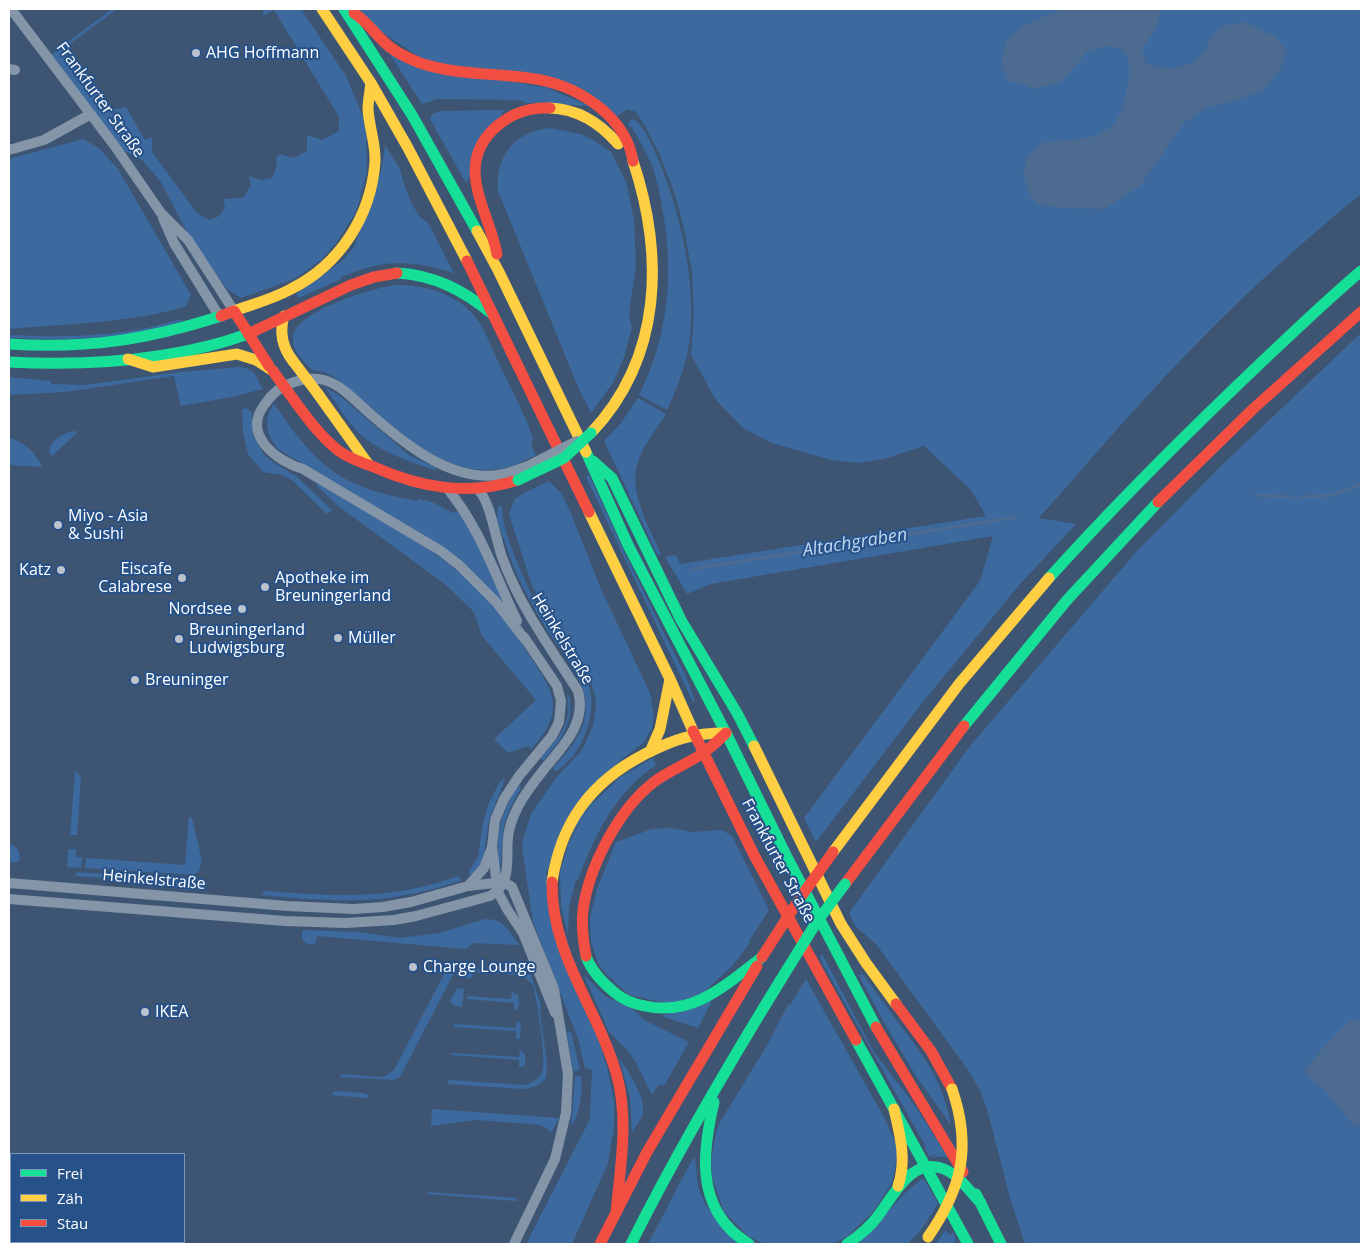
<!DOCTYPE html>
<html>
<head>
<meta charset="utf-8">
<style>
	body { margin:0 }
	#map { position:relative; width:1370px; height:1253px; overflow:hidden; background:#3d5573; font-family:"Open Sans",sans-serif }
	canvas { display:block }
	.frame { position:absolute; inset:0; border:10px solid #fff; pointer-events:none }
	.legend { position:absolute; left:10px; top:1153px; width:175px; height:90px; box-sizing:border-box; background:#275289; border:1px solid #7d97b8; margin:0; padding:6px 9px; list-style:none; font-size:15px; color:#fff }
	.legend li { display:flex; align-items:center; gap:10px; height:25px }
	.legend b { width:25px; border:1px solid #7d97b8 }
</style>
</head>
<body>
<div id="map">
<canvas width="1370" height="1253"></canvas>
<div class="frame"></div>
<ul class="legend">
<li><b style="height:6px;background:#16e098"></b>Frei</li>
<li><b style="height:6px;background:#ffcf43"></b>Zäh</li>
<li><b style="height:6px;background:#f24e42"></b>Stau</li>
</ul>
</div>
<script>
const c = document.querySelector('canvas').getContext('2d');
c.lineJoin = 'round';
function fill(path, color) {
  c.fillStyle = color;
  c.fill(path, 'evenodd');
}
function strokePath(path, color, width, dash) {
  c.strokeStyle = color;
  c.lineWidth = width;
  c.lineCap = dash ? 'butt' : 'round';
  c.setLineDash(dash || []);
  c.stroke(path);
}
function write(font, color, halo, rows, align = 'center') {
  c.font = font + ' "Open Sans",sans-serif';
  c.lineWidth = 4;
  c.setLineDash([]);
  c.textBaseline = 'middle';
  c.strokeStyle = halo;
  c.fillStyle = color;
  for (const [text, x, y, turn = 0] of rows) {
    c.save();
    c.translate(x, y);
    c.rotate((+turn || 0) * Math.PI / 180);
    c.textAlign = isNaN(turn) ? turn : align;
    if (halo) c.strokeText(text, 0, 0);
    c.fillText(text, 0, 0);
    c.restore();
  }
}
fill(new Path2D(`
	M112,9h5l-54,40 47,61 16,-3 19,33 7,-3v15l45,61 13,7 9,-4 6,-9 -2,-8 20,-1 8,-13 -2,-9 12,4 11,-2 5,-13 -1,-8 4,-3 14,4 13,-7v-16l15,5 17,-9v-14l-65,-107 -11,6v-7h38l45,67 20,48 1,48 -11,40 -20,31 -16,18 -26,18 -53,19 -14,-9 -37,-51 -29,-56 -18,-21 -29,-16 -66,-88z
	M347,9h1014v185c-64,52 -126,109 -183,169 -48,50 -93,103 -139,155l37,6 -55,59 -99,120 -106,139 -12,-24 176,-237 13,-45 -282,48 -24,10 -22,-37 11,-2 4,9 306,-48 -15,-26 -47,-44 -40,13 -26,4 -27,-3 -59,-17 -29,-15 -27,-28 -25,-45 3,-41 -2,-43 -9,-47 -9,-32 -15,-39 -14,-27 -9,-14 -8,-3 -12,8 -35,-23 -145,-26z
	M389,53l144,29 57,24 -65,-3 -5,-3 -83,-1 -15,5z
	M504,110l-37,72 -1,1 -36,-64c1,-6 7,-7 12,-8z
	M634,119c9,5 21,32 25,42 23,56 41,136 28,195 -5,19 -12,37 -20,54l-28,-15c29,-57 35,-121 24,-183 -3,-17 -6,-33 -12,-49 -6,-13 -13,-25 -20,-37h-2l-1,-2 3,-4z
	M550,128l30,6 13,6 18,12 15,30 8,38 2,46 -7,48 3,14 -8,29 -11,26 -22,30 -13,-26 -80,-196c-2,-36 16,-59 52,-63z
	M83,139l17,10 18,20 73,126 -5,11c-57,18 -117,17 -177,23v-170z
	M385,145l15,24 5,18 6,15 8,14 9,7 26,50c-46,-14 -69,-14 -113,4v2l-42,19 -3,-4 46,-33 12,-14 27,-75z
	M394,285c26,-1 58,7 77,27 12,12 17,28 24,43 11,23 22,45 33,69l5,15 -2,6 5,10c-13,6 -25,13 -38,14 -56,8 -101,-40 -141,-73 -13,-12 -26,-25 -45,-26 -7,-9 -20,-18 -19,-32 1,-27 78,-49 101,-53z
	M181,319l2,2c-15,4 -29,9 -44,12 -43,8 -87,6 -130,5v-3c42,2 85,2 127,-5 15,-2 30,-7 45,-11z
	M1361,333v911h-336l-15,-46 -22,-85 -8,-23 -14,-23 -90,-123 -20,-17 -7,-14 121,-167 166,-194 87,-88z
	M240,367c18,3 15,10 23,22l-31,8 -51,9 -7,-30 -109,16 -56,3v-18l42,4v3l34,1 96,-13z
	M325,387l15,9 69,59 27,13 -1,2c-25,-8 -61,-20 -79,-40 -12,-13 -21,-29 -31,-43z
	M638,398l28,16c-10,16 -24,32 -29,51 -8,26 13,65 24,89l-3,2 -54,-115 17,-18z
	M274,404c10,13 19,28 30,40 31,38 68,49 114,57l1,-2 13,3 21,11 6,-2 12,20 31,67v3l-71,-61 -153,-91c-11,-14 -16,-30 -4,-45z
	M246,408l6,4 1,23 11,20 9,7 23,14 36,34 -5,4 -34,-33 -10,-6 -20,-3 -15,-18 -5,-22 -1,-23z
	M73,431l5,1 -26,24 -3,-4c1,-13 13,-17 24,-21z
	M9,438c14,3 27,14 33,29l-33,-2z
	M589,475l41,89 56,113 9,24 -2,1 -1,-2 -106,-223z
	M549,481l12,12 9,18 31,78 49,104 4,22 -2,13 -8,14 -23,18 -75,113 61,194 7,32v27l-6,37 -36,81h-46l64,-125 2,-49 -7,-2 -7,-29 -45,-117 -10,-69 -1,-10 9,-29 25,-36 26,-28 11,-24 3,-20 -1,-11 -8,-23 -33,-47 -22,-39 -23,-72 5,-14 10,-7z
	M316,482c63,37 131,70 181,126 11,13 20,29 30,44 27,40 40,56 5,97l-4,-3 -20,7 -14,-14 42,-39 -54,-64 -8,-24 -28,-27 -108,-79 -20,-19z
	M499,505l3,3c0,29 33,97 50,122 13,18 30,36 37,57 9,27 -8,70 -33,84l-2,-1 -1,-2c13,-15 29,-31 32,-52 6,-36 -24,-62 -41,-91 -16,-27 -30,-53 -39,-83 -4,-11 -11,-25 -6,-37z
	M567,695h2c6,28 -9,46 -26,66l-3,-3c18,-19 33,-35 27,-63z
	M653,758l3,7c-40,26 -62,71 -78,115h-2l-7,27 -1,28 -7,-29 -1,-34 9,-30 19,-34 32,-31z
	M75,770l6,7 -4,58h-7z
	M504,777l-1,8 -14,35 -5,34 -3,11 -10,11 -2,-5 9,-14 4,-29 6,-23 10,-20z
	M520,786l1,2 -12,22 -5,15 -4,45c-6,-24 -1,-50 11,-72 2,-5 4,-9 9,-12z
	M189,817l3,1 10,43 -3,10 -5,4 -109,-7 1,-10 99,7z
	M671,828l21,4 30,-2 10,6 37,74 -20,31 1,2 -17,22 -32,30 -31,9 -41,-9 -24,-22 -7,-10 -7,-21 -1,-24 7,-29 19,-47 36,-13z
	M9,843c8,4 11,7 11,16l-2,3h-9z
	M68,849h8v8h6l-1,11 -14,-1z
	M77,872l128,10 -5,5 -11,3 -36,-9 -78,-5z
	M458,876l4,4c-73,26 -126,22 -201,15l4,-4c71,5 124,10 193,-15z
	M485,919c19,0 24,12 34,26l-46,-2 -7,6 -149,-13 -1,7c-5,3 -12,1 -14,-5v-7l2,-1 54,2 42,6 39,-5z
	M822,954l52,98 39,51 35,54h-9l-6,-3v1l5,3 -9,-2 -4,-8 1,-1 -102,-181 -4,-9z
	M443,965l6,1 5,7 -54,104 -6,3 -54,-3 1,-3 39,3 6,-1 8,-6 50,-96 -6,-4 2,-4z
	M474,969l49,3 8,3 10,31 -1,6 7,51 -1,15c-7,8 -14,10 -24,11l-74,-5 1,-4 75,5c7,-1 15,-6 18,-13 5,-12 -5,-72 -9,-87l-9,-8 -6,-2 -45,-3 -1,6h-7l1,-4z
	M862,973c10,13 19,27 29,40 29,39 52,64 60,112l-35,-49 -31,-52 -26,-48z
	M584,975l21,21 29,14 10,10 45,22 -25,44 -5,-2 -7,11 -16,-32 -7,-11 -20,-20z
	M806,979l79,140 9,20 4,14 -6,30 -19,29 -26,25 -15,7h-68l-16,-8 -24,-24 -12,-35 -1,-17 5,-28 4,-10 46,-75 23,-44 1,2z
	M457,988l7,1 -2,18 -9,-2 -3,-4z
	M512,992l6,3 1,10 -3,5h-2v-7l-47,-4v-3l44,3z
	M712,1001l-14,27 -37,-12z
	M517,1021l4,2 -1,16h-4v-8l-62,-4v-3l62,4z
	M568,1031l3,1 1,4 8,34 -7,1 -6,-38z
	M520,1050l5,4v12l-6,1v-7l-68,-5v-2l68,4z
	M619,1058c8,11 27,40 24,54 -1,7 -8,15 -11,21l-2,-36z
	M575,1076h6c2,16 -1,37 -10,51z
	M335,1091l28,2 6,2 -2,3 -36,-3z
	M432,1109l127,9 -7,14 -11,-7 -65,-5 -45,6z
	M693,1158l2,1 3,28 7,17 33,40h-90z
	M922,1179h2l14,24c-9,16 -17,29 -31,41h-49l48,-52z
	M428,1192l89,6 -1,3 -89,-7z
	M946,1230l3,5 5,-3 2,12h-21z`), '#3c699e');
fill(new Path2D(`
	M1061,9h97l2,2 -1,9 -5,11 -11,16v9l3,7 10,4 18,1 19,-5 11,-12 10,-18 12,-8 19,-3 31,15 10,13 -4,16 -17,23 -29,12 -30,7 -22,15 -44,63 -36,23 -45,-1 -22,-4 -9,-13 -5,-18 5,-17 16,-14 29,-2 23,-4 18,-11 9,-18 6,-29v-18l-7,-11 -14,-3 -21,6 -26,30 -28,7 -10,-5 -15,-3 -7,-16 5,-25 19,-15z
	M1352,1020l9,2v107l-3,-3 -6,-2 -28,-35 -13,-8 -7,-11c16,-17 29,-36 48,-50z`), '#4d6a90');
strokePath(new Path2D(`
	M1255,495l37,2
	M1302,497l32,-2 27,-11
	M693,569l323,-52`), '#4d6a90', 3);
strokePath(new Path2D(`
	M11,9l103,136 47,68 27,27 46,71
	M9,69l6,1
	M9,150l35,-10 47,-26
	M163,218l11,25 42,68 5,5
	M514,471c-54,20 -110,-27 -147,-60 -12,-11 -27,-27 -43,-31 -13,-3 -25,-1 -37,5 -10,4 -16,10 -22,19 -24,30 11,57 38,65l138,82 18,14 37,37 31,40
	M447,488c33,40 48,87 70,133
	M524,637l33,49 4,15 -2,21 -7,14 -33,40 -15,23 -9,21 -3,27 6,45 9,17 16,24 32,80
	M9,883l278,23 67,3 29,-2 28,-5 57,-16 36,-4 8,5 42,102 14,85 -2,39 -11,46 -41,85
	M468,886l16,-18 8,-21
	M9,899l276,22 61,2 48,-3 22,-4 74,-20c25,-13 14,-43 19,-65 5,-24 21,-44 36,-63 18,-22 42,-45 33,-77 -28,-44 -58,-84 -76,-134 -6,-16 -12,-59 -25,-68`), '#8495a8', 10);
strokePath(new Path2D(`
	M344,9l68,106 65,116
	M397,273c37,2 66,17 94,40
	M9,344c79,5 137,-4 212,-28
	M9,362c79,4 164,-1 239,-28
	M586,452l43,95 97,186
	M593,461l19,17 69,142 56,93 17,33
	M1049,578c63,-70 129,-136 197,-201 38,-36 75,-72 115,-106
	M964,726l103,-126 91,-98
	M726,733l60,122 90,172
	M586,956c5,15 16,26 28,36 9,8 20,12 31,14 48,11 82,-22 117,-49
	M856,1040l112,204
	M714,1102c-10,43 -18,93 17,128 5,5 12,10 18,14
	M976,1194l25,50
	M631,1244c45,-90 96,-177 149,-263
	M847,1244c12,-8 23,-17 31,-28 16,-21 34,-60 66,-47 15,6 26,23 37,34`), '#16e098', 11);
strokePath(new Path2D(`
	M322,9l49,74 37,65 59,113
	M550,108c28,1 50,15 68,36
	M477,231l22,41 87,180
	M234,311c19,-7 39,-12 57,-22 48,-24 80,-72 84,-127 1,-18 -6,-35 -7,-53 0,-8 2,-17 3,-26
	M284,316c-5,17 -2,31 9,45
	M128,359l25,8 84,-13 19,6 17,11
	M318,394l50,70
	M591,433c72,-76 73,-178 42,-272
	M589,512l81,167 23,52
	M754,746l87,178 25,39 30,41
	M650,752l10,-23 10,-50
	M833,852l126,-168 90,-106
	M552,882c9,-60 39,-100 93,-128 30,-15 47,-21 81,-21
	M894,1109c6,26 13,51 4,77`), '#ffcf43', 11);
strokePath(new Path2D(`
	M354,13c12,8 20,19 30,29 10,10 23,16 36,21 67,22 126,-3 185,49 14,13 25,30 28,49
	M497,254c-8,-44 -45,-89 0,-128 15,-13 33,-19 53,-18
	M467,261l122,251
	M221,316l13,-5 35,55
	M248,334l103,-49 23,-8 23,-4
	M296,403c13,17 26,35 43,48 10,7 23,12 35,16 47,21 94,29 144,13
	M1158,502l95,-93 108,-97
	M693,731l61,124 102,185
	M552,882c-1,74 46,126 65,194 12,45 3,92 -1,137
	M845,884l119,-158
	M586,956c-3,-16 -5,-30 -3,-46 6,-44 36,-101 71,-128 14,-11 31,-17 46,-27 9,-6 18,-14 26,-22
	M896,1004l35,47 21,38
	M876,1027l87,145
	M600,1244l47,-92 110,-186`), '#f24e42', 11);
strokePath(new Path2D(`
	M514,471l14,-5 49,-25`), '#8495a8', 10);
strokePath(new Path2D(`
	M518,480l46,-22 27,-25
	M780,981l36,-58 29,-39`), '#16e098', 11);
strokePath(new Path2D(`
	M293,361l25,33
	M928,1237c34,-49 44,-90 24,-148`), '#ffcf43', 11);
strokePath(new Path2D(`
	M273,371l23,32
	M762,957l38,-59 33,-46`), '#f24e42', 11);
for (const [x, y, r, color] of [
	[196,53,5,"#bbc4ce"],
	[58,525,5,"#bbc4ce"],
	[61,570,5,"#bbc4ce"],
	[182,578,5,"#bbc4ce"],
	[265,587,5,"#bbc4ce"],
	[242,609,5,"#bbc4ce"],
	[338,638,5,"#bbc4ce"],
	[179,639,5,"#bbc4ce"],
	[135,680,5,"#bbc4ce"],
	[413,967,5,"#bbc4ce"],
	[145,1012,5,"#bbc4ce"]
]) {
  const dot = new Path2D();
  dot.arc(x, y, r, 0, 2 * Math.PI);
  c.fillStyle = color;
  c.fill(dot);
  strokePath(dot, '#275289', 2);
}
write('16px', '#fff', '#275289', [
	["AHG Hoffmann",206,53],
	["Miyo - Asia",68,516],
	["& Sushi",68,534],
	["Eiscafe",172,569,"right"],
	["Calabrese",172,587,"right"],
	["Katz",51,570,"right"],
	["Apotheke im",275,578],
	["Breuningerland",275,596],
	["Nordsee",232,609,"right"],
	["Breuningerland",189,630],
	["Ludwigsburg",189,648],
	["Müller",348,638],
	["Breuninger",145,680],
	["Charge Lounge",423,967],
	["IKEA",155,1012]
], 'left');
write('16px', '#fff', '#275289', [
	["Frankfurter Straße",100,100,54],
	["Heinkelstraße",562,639,59],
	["Frankfurter Straße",778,861,62],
	["Heinkelstraße",154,880,5]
]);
write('italic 18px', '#c0d6f0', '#275289', [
	["Altachgraben",855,543,-9]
]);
</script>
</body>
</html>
